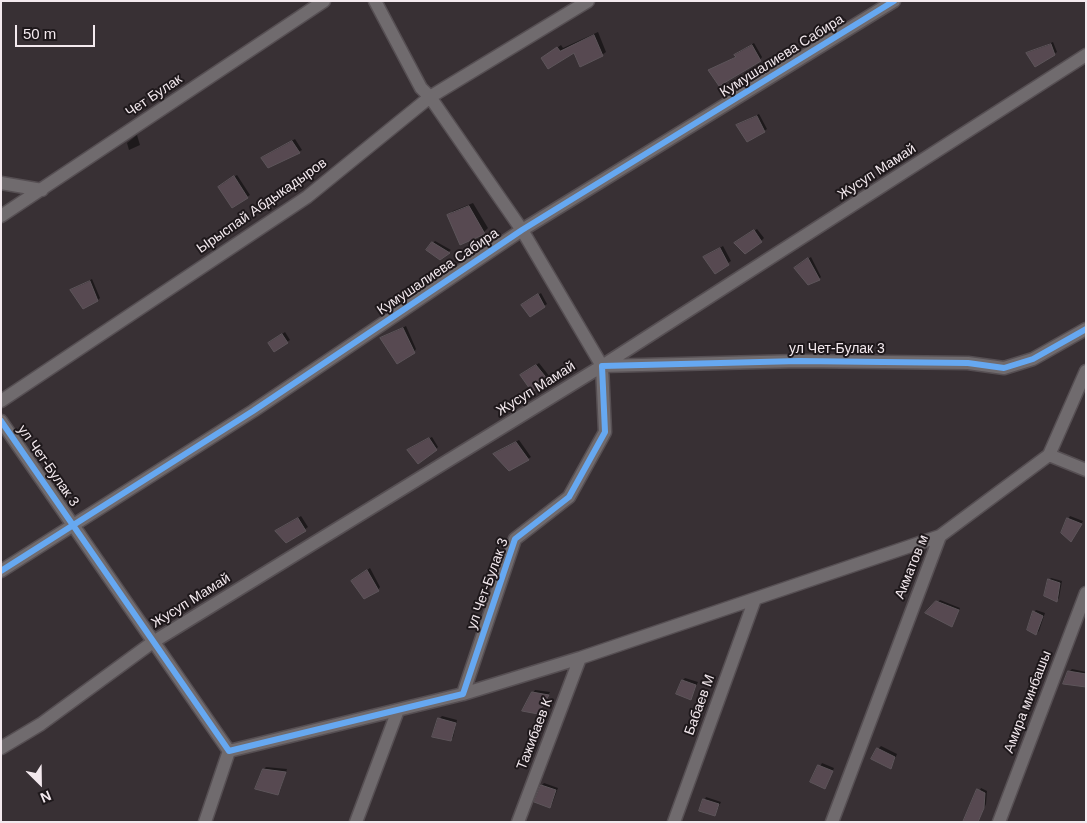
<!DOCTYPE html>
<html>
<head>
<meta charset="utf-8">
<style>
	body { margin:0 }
	#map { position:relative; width:1087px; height:823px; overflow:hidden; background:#383034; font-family:Arial,sans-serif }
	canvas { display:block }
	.frame { position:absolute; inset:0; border:2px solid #f3e9ee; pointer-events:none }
	.north { position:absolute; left:15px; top:758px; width:50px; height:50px; -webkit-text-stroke:4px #1e181b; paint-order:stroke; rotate:157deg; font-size:14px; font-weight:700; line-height:20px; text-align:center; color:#f3e9ee }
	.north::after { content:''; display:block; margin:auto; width:18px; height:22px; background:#f3e9ee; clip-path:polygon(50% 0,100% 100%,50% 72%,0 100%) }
	.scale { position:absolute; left:15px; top:25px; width:80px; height:22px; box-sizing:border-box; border:2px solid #f3e9ee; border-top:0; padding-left:6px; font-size:15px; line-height:18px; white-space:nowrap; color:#f3e9ee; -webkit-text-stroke:4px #1e181b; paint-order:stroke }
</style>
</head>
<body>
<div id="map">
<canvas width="1087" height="823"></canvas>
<div class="frame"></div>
<div class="north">N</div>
<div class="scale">50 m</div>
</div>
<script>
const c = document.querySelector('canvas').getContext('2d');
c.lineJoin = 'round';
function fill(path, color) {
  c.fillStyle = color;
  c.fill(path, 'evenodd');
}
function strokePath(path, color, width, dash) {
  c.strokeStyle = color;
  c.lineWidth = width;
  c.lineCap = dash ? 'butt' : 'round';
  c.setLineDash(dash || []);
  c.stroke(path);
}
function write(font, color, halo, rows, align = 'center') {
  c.font = font + ' Arial,sans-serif';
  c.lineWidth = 4;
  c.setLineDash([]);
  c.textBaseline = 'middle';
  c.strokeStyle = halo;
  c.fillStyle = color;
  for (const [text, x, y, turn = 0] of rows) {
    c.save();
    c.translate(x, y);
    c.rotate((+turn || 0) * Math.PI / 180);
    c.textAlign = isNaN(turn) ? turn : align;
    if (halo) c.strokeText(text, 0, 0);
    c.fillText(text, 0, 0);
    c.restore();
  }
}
fill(new Path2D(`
	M598,32l8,20 -4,3 -28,-4 -32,7 19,-13 2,3z
	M1053,42l4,10 -3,2 -27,-1z
	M754,43l8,14 -2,3 -51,10 28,-14 -2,-1 3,-3z
	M759,114l8,15 -3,2 -26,-6z
	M137,135l3,10 -11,5 -2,-7z
	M295,139l7,11 -34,17 -6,-9z
	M237,175l13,20 -3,2 -25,-13z
	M473,203l15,25 -4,4 -35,-17 4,-4z
	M757,229l7,9 -3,3h-22z
	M435,241l16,9 -11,9 -7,-16z
	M723,246l8,15 -16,11 -10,-15z
	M811,257l10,20 -2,2 -21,-14z
	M92,279l8,19 -2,2 -26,-10z
	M541,293l6,11 -16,11 -9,-10z
	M406,326l10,23 -2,3 -33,-13z
	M285,332l5,8 -3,2 -17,1z
	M539,363l11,14 -2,3 -27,-5z
	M432,437l6,10 -2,2 -25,-1z
	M519,440l12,17 -3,2 -31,-7z
	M301,516l7,11 -21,15 -10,-11z
	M1070,516l13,5 -10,17 -5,-19z
	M370,568l10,19 -2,3 -23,-11z
	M1051,578l11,3 -3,17 -3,3 -7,-21z
	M940,600l20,8 -8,17 -25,-12z
	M1036,610l9,3 -6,18 -3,3 -2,-22z
	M1072,669l14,3v13l-17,-13z
	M685,678l13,4 -8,16 -7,-18z
	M535,690l15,2 -12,21 -5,-20z
	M442,716l15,4 -4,18 -3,2 -11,-21z
	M881,746l16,8 -6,14 -13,-19z
	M822,763l12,5 -9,20 -13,-7z
	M266,767l21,2 -7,22 -2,2 -14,-24z
	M544,783l14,5 -6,16 -2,2 -8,-21z
	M981,788l6,3 -1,13 -8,18h-14z
	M706,797l15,5 -6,13 -15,-5z`), '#0007');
const building = new Path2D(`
	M594,35l9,21 -23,11 -6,-14 -26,16 -7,-11 16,-11 3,4z
	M1051,44l4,11 -20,12 -9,-14z
	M752,45l9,16 -42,25 -11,-16 28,-13 -2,-2z
	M757,116l8,16 -18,10 -11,-17z
	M292,141l8,12 -32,15 -7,-10z
	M234,176l14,22 -16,10 -14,-21z
	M469,206l16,28 -25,11 -13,-30z
	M754,230l8,12 -17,12 -11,-11z
	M432,242l18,11 -10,7 -14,-10z
	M720,248l9,17 -14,9 -12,-17z
	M808,258l12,22 -12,5 -14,-17z
	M90,281l8,20 -15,8 -13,-19z
	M538,294l7,13 -15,10 -9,-12z
	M403,328l12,25 -18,11 -17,-26z
	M282,334l6,9 -14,9 -6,-9z
	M536,365l13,16 -17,11 -12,-17z
	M429,438l8,12 -19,14 -11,-14z
	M516,442l13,18 -20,11 -16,-17z
	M298,518l8,13 -20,12 -11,-12z
	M1067,518l15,6 -11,18 -10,-9z
	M367,570l12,21 -15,8 -13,-18z
	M1048,579l12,4 -3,19 -13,-6z
	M936,601l23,9 -7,17 -27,-14z
	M1033,611l10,5 -7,19 -9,-5z
	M1068,671l18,3v13l-23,-3z
	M682,680l14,5 -5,15 -15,-6z
	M532,692l17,3 -11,19 -16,-3z
	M438,718l18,5 -5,18 -19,-4z
	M877,748l18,9 -4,12 -20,-10z
	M818,765l15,6 -8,18 -15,-7z
	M263,769l23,3 -8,23 -23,-6z
	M541,785l15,5 -6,18 -16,-6z
	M977,789l8,4 -1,15 -6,14h-15z
	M703,799l16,5 -4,12 -16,-5z`);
fill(building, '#574951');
strokePath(building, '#5d555a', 1);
const street = new Path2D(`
	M375,1l46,87 9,9 92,133 80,136
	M1,183l41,7
	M1,216l323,-215
	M1,401l306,-204 123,-100 158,-96
	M1,421l228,330 234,-57 52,-155 54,-42 36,-65 -3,-66 197,-5 169,2 36,5 29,-9 53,-30
	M1049,455l37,15
	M1,571l252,-160 269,-181 372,-229
	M463,694l117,-36 360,-122
	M1,748l40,-24 112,-82 449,-276 484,-311
	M205,822l24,-71
	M356,822l42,-112
	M518,822l62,-164
	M674,822l81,-223
	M832,822l108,-286 109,-81 37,-84
	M999,822l87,-229`);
strokePath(street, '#564f53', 15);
strokePath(street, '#706b6e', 12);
strokePath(new Path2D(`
	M1,421l228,330 234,-57 52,-155 54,-42 36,-65 -3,-66 197,-5 169,2 36,5 29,-9 53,-30
	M1,571l252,-160 269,-181 372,-229`), '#66a8f1', 6);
write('14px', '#f3e9ee', '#1e181b', [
	["Кумушалиева Сабира",782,56,-32],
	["Чет Булак",154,96,-34],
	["Жусуп Мамай",877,172,-33],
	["Ырыспай Абдыкадыров",262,206,-35],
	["Кумушалиева Сабира",438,272,-34],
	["ул Чет-Булак 3",837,349],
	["Жусуп Мамай",536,389,-32],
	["ул Чет-Булак 3",48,466,55],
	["Акматов м",912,567,-68],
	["ул Чет-Булак 3",488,584,-70],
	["Жусуп Мамай",191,601,-32],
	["Амира минбашы",1028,702,-69],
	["Бабаев М",700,705,-70],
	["Тажибаев К",535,734,-69]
]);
</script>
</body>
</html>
